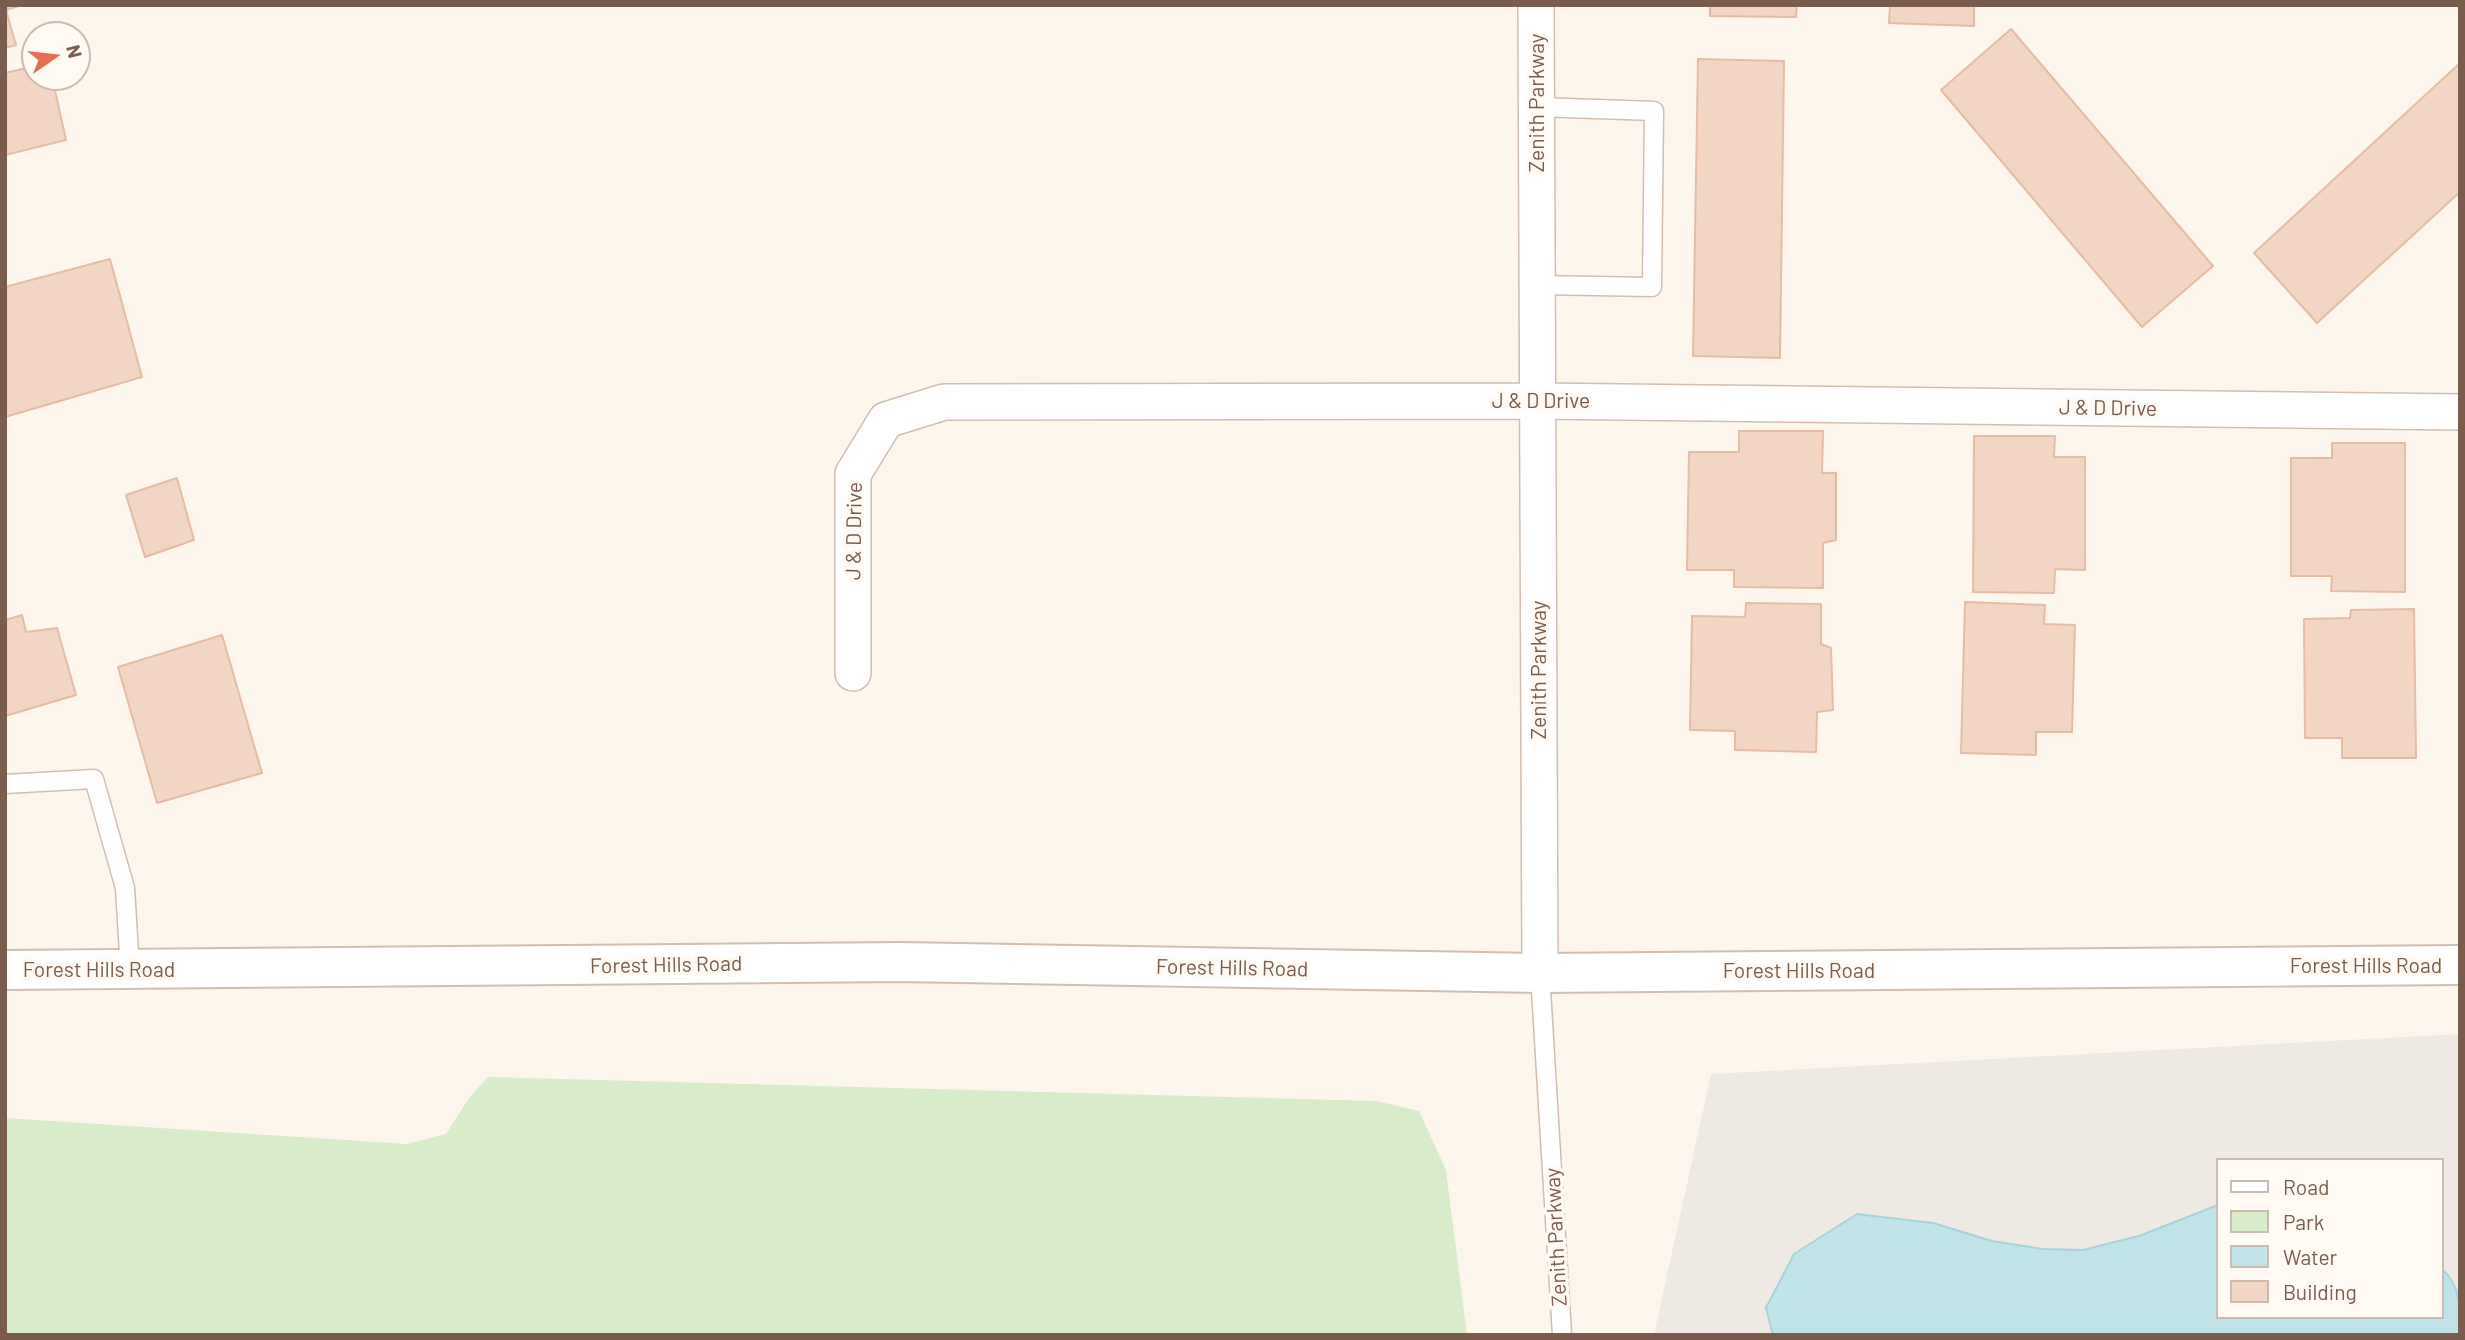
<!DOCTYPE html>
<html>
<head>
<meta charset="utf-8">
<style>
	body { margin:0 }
	#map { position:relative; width:2465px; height:1340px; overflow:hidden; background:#fdf6ec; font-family:Barlow,sans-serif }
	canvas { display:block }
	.frame { position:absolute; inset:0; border:7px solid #7a5c4d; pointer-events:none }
	.legend { position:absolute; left:2216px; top:1158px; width:228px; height:161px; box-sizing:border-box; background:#fffaf3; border:2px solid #cabbb1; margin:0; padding:9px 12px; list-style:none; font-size:21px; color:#7a5c4d }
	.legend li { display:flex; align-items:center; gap:14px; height:35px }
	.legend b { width:35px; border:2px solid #cabbb1 }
	.north { position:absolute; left:21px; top:21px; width:70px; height:70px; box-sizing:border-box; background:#fffaf3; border:2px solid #cabbb1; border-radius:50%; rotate:76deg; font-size:19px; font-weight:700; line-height:28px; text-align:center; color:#7a5c4d }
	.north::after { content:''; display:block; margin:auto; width:24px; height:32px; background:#e76f51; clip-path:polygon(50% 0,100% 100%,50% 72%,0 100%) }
</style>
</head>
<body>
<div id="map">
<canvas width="2465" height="1340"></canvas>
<div class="frame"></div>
<ul class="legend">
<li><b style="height:9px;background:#fff"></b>Road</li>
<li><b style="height:19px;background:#d8ecc9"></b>Park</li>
<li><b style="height:19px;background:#bfe3e8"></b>Water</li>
<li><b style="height:19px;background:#f3d5c3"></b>Building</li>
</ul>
<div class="north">N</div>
</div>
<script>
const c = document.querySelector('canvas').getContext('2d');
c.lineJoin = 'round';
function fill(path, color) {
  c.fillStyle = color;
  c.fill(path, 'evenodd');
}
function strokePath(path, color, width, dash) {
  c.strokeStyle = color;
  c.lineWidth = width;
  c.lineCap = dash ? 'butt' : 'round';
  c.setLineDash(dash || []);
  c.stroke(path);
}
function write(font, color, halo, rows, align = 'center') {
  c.font = font + ' Barlow,sans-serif';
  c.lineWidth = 7;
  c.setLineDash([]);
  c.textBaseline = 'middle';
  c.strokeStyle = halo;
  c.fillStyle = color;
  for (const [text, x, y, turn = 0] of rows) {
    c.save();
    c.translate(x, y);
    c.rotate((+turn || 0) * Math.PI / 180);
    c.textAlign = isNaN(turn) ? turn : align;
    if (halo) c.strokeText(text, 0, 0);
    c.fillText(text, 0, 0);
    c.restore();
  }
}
fill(new Path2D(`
	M2460,1034v301h-806l57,-261zM2218,1160h224v157h-224z`), '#efe9e4');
fill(new Path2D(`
	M488,1077l888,24 43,10 27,59 21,165h-1462v-217l402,26 39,-10 23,-36z`), '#d8ecc9');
const water = new Path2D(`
	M2218,1205v112h224v-48c20,18 18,41 18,66h-687l-7,-27 28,-54 63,-40 76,9 59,18 51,8 40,1 56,-14z`);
fill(water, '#bfe3e8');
strokePath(water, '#a5d3da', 2);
const building = new Path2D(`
	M5,5h17l-16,5 10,35 -11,3z
	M1710,5h87l-1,12 -86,-1z
	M1890,5h84v21l-85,-3z
	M2011,29l202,237 -71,61 -201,-237z
	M1698,59l86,2 -4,297 -87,-2z
	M2460,63v129l-143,131 -63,-70z
	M35,66v11h17l14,63 -61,15v-82z
	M110,259l32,118 -137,40v-130z
	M1739,431h84l-1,42h14v67l-13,3v45l-89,-1v-17h-47l2,-118h50z
	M1974,436h81l-1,21h31v113l-30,-1 -1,24 -81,-1z
	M2332,443h73v149l-74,-1 1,-15h-41v-118h41z
	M177,478l17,62 -49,17 -19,-62z
	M1965,602l80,3 -1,19 31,1 -3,107h-36v23l-75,-2z
	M1746,603l75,1v40l10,4 2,62 -16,2 -1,40 -81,-2v-19l-45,-1 2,-114 53,1z
	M2414,609l2,149h-74v-20h-37l-1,-119 46,-1 1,-8z
	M22,615l4,17 31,-4 19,67 -71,21v-96z
	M222,635l40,138 -105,30 -39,-136z`);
fill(building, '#f3d5c3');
strokePath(building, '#e6bba3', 2);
const service = new Path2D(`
	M1537,107l117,4 -2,176 -115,-2
	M5,784l89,-5 31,109 5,82
	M1540,973l22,362`);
const minor = new Path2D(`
	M1536,5l4,968
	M853,673v-199l33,-54 58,-18 594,-1 922,11`);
const tertiary = new Path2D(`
	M5,970l895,-8 640,11 920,-8`);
strokePath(service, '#d1beb0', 21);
strokePath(minor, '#d1beb0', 38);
strokePath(tertiary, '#d1beb0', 42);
strokePath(service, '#fff', 18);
strokePath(minor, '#fff', 35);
strokePath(tertiary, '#fff', 38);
write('21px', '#7a5c4d', '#fffaf3', [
	["Zenith Parkway",1537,103,-90],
	["J & D Drive",1541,401],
	["J & D Drive",2108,408,1],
	["J & D Drive",854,531,-89],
	["Zenith Parkway",1539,670,-90],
	["Forest Hills Road",666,965,-1],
	["Forest Hills Road",2366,966],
	["Forest Hills Road",1232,968,1],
	["Forest Hills Road",99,970],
	["Forest Hills Road",1799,971],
	["Zenith Parkway",1556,1237,-93]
]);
</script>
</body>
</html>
